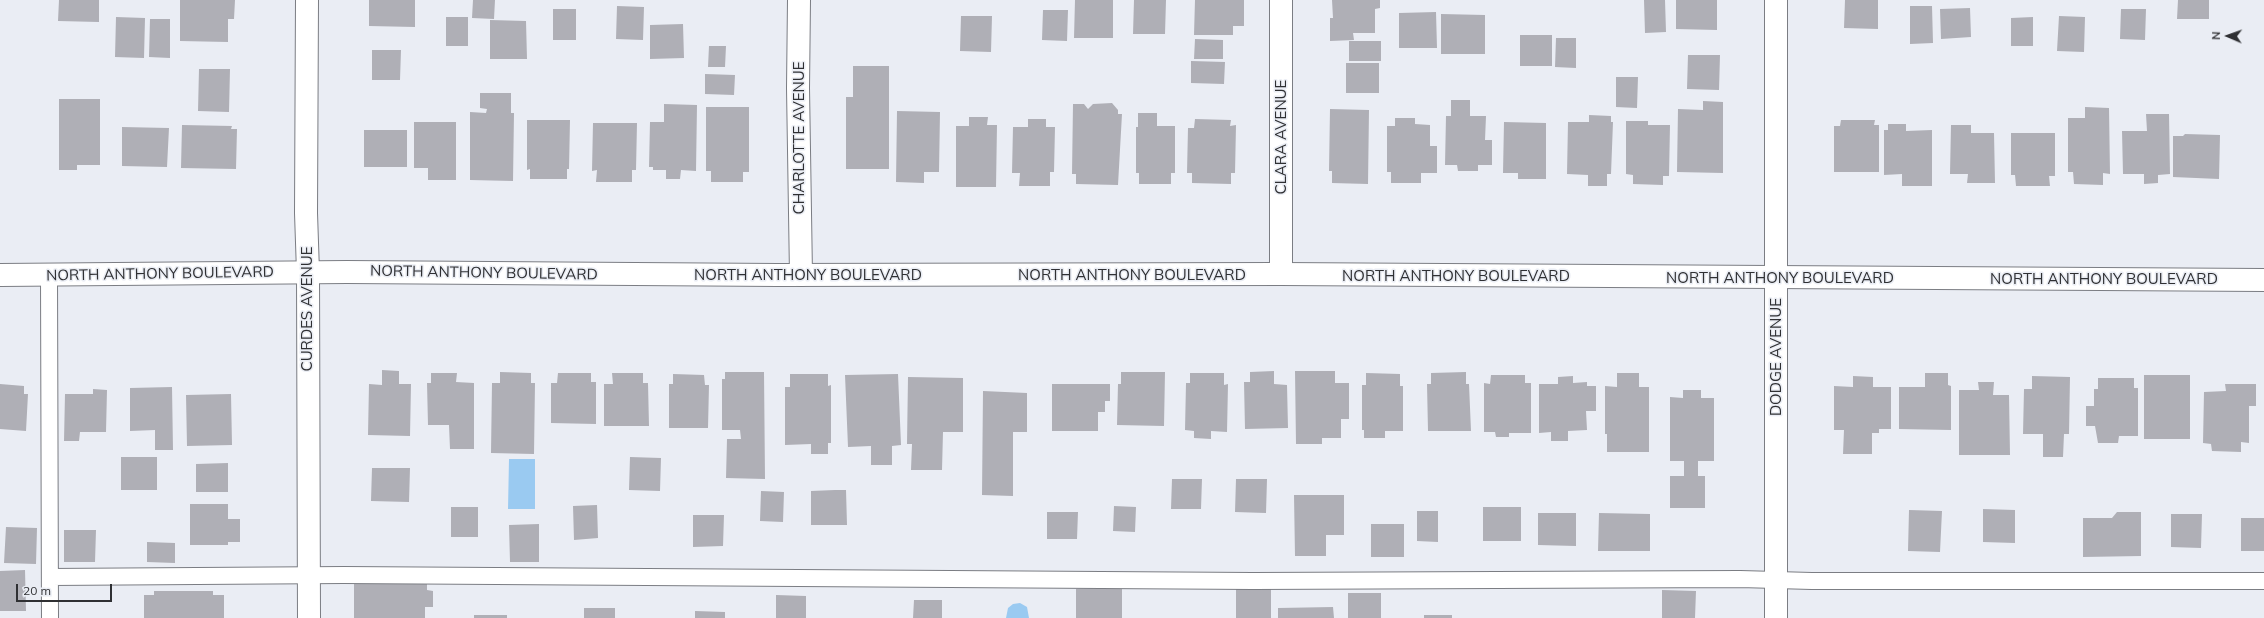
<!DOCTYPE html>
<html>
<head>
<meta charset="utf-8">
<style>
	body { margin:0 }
	#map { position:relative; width:2264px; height:618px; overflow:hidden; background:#eaedf4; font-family:Mulish,sans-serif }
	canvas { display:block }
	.north { position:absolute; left:2208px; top:16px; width:40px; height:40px; -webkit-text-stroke:3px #eaedf4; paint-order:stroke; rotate:272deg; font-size:11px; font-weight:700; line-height:16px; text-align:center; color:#2f3033 }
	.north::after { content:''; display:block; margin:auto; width:14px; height:18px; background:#2f3033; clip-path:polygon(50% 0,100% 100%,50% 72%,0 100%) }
	.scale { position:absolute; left:16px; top:584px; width:96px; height:18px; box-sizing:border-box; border:2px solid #2f3033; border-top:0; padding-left:5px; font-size:12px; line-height:14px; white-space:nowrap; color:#2f3033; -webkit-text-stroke:3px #eaedf4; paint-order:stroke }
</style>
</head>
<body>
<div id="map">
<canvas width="2264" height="618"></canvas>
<div class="north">N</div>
<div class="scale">20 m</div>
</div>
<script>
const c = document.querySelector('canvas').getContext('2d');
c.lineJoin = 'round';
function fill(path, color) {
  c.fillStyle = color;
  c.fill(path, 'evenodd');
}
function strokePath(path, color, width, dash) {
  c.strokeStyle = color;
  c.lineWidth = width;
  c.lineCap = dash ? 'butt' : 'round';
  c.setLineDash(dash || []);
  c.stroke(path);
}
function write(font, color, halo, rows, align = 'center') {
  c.font = font + ' Mulish,sans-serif';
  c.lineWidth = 3;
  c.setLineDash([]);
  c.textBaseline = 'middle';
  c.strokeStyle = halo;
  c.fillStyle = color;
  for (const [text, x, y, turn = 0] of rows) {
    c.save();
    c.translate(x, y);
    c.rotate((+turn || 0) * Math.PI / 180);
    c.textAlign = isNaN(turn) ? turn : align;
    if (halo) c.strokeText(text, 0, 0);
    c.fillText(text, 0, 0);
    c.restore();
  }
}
fill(new Path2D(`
	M509,459h26v50h-27z
	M1020,603l7,4 2,11h-23l2,-10 5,-4z`), '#9acaf1');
fill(new Path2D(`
	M59,0h40v22l-41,-1z
	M180,0h55l-1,19h-6v23l-48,-1z
	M369,0h46v27l-46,-1z
	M473,0h22l-1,19 -22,-1z
	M1075,0h38v38h-39z
	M1134,0h32l-1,34h-32z
	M1195,0h49v26h-11v9h-39z
	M1332,0h48v8l-5,1v24h-22l1,7 -24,1v-23h3z
	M1644,0h21l1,32 -21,1z
	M1676,0h41v30l-41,-1z
	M1845,0h33v29l-34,-1z
	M2178,0h31v19h-32z
	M617,6l27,1 -1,33 -27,-1z
	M1910,6h22l1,37 -23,1z
	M1970,8l1,29 -30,2 -1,-30z
	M553,9h23v31h-23z
	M2121,9h25l-1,31 -25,-1z
	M1043,10h25l-1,31 -25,-1z
	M1436,12l1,36h-38v-35z
	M1441,14l44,1v39h-44z
	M961,16h31l-1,36 -31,-1z
	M2059,16l26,1 -1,35 -27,-1z
	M116,17l29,1 -1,40 -29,-1z
	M446,17h22v29h-22z
	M2033,17v29h-22v-28z
	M150,19h20v39l-21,-1z
	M490,20l36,1 1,38h-37z
	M683,24l1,34 -34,1v-34z
	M1520,35h32v31h-32z
	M1556,38h20v30l-21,-1z
	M1195,39l28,1v19h-29z
	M1349,41h32v20h-32z
	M709,46h17l-1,21h-17z
	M372,50h29l-1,30h-28z
	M1688,55h32l-1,35 -32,-1z
	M1191,61l34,1 -1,22 -33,-1z
	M1346,63h33v30h-33z
	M853,66h36v103h-43v-72h7z
	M199,69h31l-1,43 -31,-1z
	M705,74l30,1 -1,20 -29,-1z
	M1616,77h22l-1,31 -21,-1z
	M480,93h31v20h3l-1,68 -43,-1v-68l16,1 1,-4 -7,-1z
	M59,99h41v66h-23v5h-18z
	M1451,100h19v16h16l-1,24h7v25h-14v6h-20l-1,-6h-12l1,-49h5z
	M1703,101l20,1v71l-46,-1 1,-63 25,1z
	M1112,103l6,7v4h4l-4,71 -42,-1v-10h-4l1,-70h11l4,5 5,-5z
	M664,104l33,1 -1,66 -15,-1 -1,9h-14v-9h-13v-3h-4l1,-45h14z
	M706,107h43v65h-6v10h-32v-11h-5z
	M2085,107l24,1 1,66 -7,-1v12l-29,-1 -1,-12h-5v-54h17z
	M1330,109l39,1 -1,74 -36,-1v-12h-3z
	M897,111l43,1 -1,60h-15v11l-28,-1z
	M1138,113h19v13h18v47h-4v11h-32v-11h-3v-46h2z
	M2146,114h23l1,60 -12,1v8l-14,1v-10h-21l-1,-43h25z
	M1589,115l22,1v6h2l-2,52h-4v12h-19v-11l-21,-1 1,-52h21z
	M969,117h19l-1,8h10l-1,62h-40v-61h13z
	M1395,118h20v6l15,1v21h7v27h-16v10h-30v-11h-4v-46h8z
	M1028,119h18v8h9l-1,45h-4v14h-31l1,-13h-8l1,-46h15z
	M1195,119l36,1 -1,6 6,-1 -1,48h-4v11l-39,-1v-10h-5l1,-45h6z
	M527,120h43l-1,49h-2v10h-37v-10l-3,1z
	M1841,120h34l-1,5h5v47h-45v-46h6z
	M1626,121h22v4h22l-1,51h-6v9l-30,-1v-9l-7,-1z
	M414,122h42v58h-28v-12h-14z
	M1504,122l42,1v56h-28v-6h-15z
	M593,123h44l-1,47h-4v12h-36l1,-12 -5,1z
	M1888,124h18v7l26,-1v56h-30v-12l-18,1v-45h4z
	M182,125l50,1 -1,3h6l-1,40 -55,-1z
	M1951,125h20v8h23l1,50h-28l1,-9h-18z
	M122,127l47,1 -2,39 -45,-1z
	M364,130h43v37h-43z
	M2011,133h44v43h-6l1,10h-34l-1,-11h-4z
	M2185,134l35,1 -1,44 -46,-2v-41h10z
	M382,370l17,1v13h12l-1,52 -42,-1 1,-51 13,1z
	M1274,371v13l13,1 1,43 -43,1 -1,-47h6v-10z
	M1295,371h40v12h14v36h-8v19h-19v6h-26z
	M500,372l31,1v10h4l-1,71 -43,-1 1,-70h8z
	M725,372h39l1,107 -39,-1 1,-39h14l-1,-9h-18v-51h3z
	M1121,372h44l-1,54 -47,-1 1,-41h3z
	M1466,372v12h3l2,47h-43l-1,-47h4v-11z
	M431,373h26l-1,9 18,1v66h-24l-1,-24h-21l-1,-42h4z
	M558,373h33v9h5v42l-45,-1v-40h6z
	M612,373h31v10h5l1,43h-45v-42h9z
	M1190,373h34v12l4,-1 -1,48 -16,-1v8l-17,-1v-7l-9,-1 1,-47h4z
	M1366,373l34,1v12h3v45h-18v7h-21v-8h-2v-45h4z
	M1617,373h22v14h10v65h-42v-18h-2v-48l12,1z
	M1925,373h23v12l3,1v44l-52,-1v-42h26z
	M673,374l31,1 1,10h4l-1,43h-39v-44h4z
	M790,374h38v12l3,-1v58h-3v11h-17v-10l-26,1v-58h5z
	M898,374l3,71 -9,1v19h-21v-19l-23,1 -3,-72z
	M1491,375h34v8h6v50h-22v4h-13l-1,-5h-11v-49l6,1z
	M2144,375h46v64h-46z
	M1573,376v7l14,-1v4h9v25h-10l1,19 -19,1v10h-17v-9l-12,1v-49h19v-7z
	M1853,376l20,1v10h18v42h-12v4h-7v21h-29l1,-24h-10v-44l19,1z
	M2032,376l38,1 -1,57h-5l-1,23h-20v-23h-20l1,-45h8z
	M908,377l55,1v54h-20l-1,38h-31l1,-26h-5z
	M2098,378h36v10h4v48h-19l-1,7h-20l-3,-17h-9v-20h8v-17h4z
	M1978,382h16l-1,13h16l1,60h-51v-65h20z
	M0,384l24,2v8h4l-2,37 -26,-2z
	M1052,384h58v17h-5v11h-7v19h-46z
	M2225,384h31v22h-7v37l-8,-1v10l-29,-1 -1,-7 -8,-1 1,-51 22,-1z
	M172,387l1,63h-18v-20l-25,1v-43z
	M93,389l14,1 -1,42h-26l-1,9h-15l1,-47h28z
	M1683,390h18v8h13v63h-16v15h7v32h-35v-32h14v-15h-14v-64l13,1z
	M983,391l44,2v39h-14v64l-31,-1z
	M231,394l1,51 -45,1 -1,-51z
	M121,457h36v33h-36z
	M630,457l31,1 -1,33 -31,-1z
	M228,463v29h-32v-28z
	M372,468h38l-1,34 -38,-1z
	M1172,479h30l-1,30h-30z
	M1236,479h31l-1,34 -31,-1z
	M835,490h11l1,35h-36v-34z
	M761,491l23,1 -1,30 -23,-1z
	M1294,495h50v40h-18v21h-31z
	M190,504h38v15h12v23h-12v3h-38z
	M597,505l1,33 -24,2 -1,-34z
	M1114,506l22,1 -1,25 -22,-1z
	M451,507h27v30h-27z
	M1483,507h38v34h-38z
	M1983,509l32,1v33l-32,-1z
	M1909,510l33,1 -2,41 -32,-1z
	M1417,511h21v31l-21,-1z
	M1047,512h31l-1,27h-30z
	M2117,512h24v44l-58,1v-39h29z
	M1538,513h38v33l-38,-1z
	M1599,513l51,1v37h-52z
	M2171,514h31l-1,34 -30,-1z
	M693,515h31l-1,31 -30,1z
	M2241,518h23v33h-23z
	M539,524v38h-29l-1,-37z
	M1371,524h33v33h-33z
	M6,527l31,1 -1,36 -32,-1z
	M64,530h32l-1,32h-31z
	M147,542l28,1v20l-28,-1z
	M25,570l1,41h-26v-40z
	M354,582l73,1v7l6,1v16h-8v11h-71z
	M1122,588v30h-46v-29z
	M1236,589h35v29h-35z
	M1662,590l34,1 -1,27h-33z
	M154,591h59v4h11v23h-80v-23h10z
	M1348,593h33v25h-33z
	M776,595l30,1v22h-30z
	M914,600h28v18h-29z
	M1333,607l1,11h-56v-10z
	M584,608h31v10h-31z
	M695,611l30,1v6h-30z
	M474,615h33v3h-33z
	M1424,615h28v3h-28z`), '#afafb6');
const service = new Path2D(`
	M49,275l1,343
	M50,577l294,-2 909,6 487,-2 72,2h452`);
const minor = new Path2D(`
	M307,0l-1,213 2,59 1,346
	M799,0l-1,88 3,187
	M1281,274v-274
	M1776,618v-618`);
const primary = new Path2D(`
	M0,275l347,-3 431,3 503,-1 983,6`);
strokePath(service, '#7b7d83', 18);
strokePath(minor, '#7b7d83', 24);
strokePath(primary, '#7b7d83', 24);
strokePath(service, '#fff', 16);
strokePath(minor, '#fff', 22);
strokePath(primary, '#fff', 22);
write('15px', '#2f3033', '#eaedf4', [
	["CLARA AVENUE",1281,137,-90],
	["CHARLOTTE AVENUE",799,138,-90],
	["NORTH ANTHONY BOULEVARD",484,273,1],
	["NORTH ANTHONY BOULEVARD",160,274,-1],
	["NORTH ANTHONY BOULEVARD",808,275],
	["NORTH ANTHONY BOULEVARD",1132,275],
	["NORTH ANTHONY BOULEVARD",1456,276],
	["NORTH ANTHONY BOULEVARD",1780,278],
	["NORTH ANTHONY BOULEVARD",2104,279],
	["CURDES AVENUE",307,309,-90],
	["DODGE AVENUE",1776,357,-90]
]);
</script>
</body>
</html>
